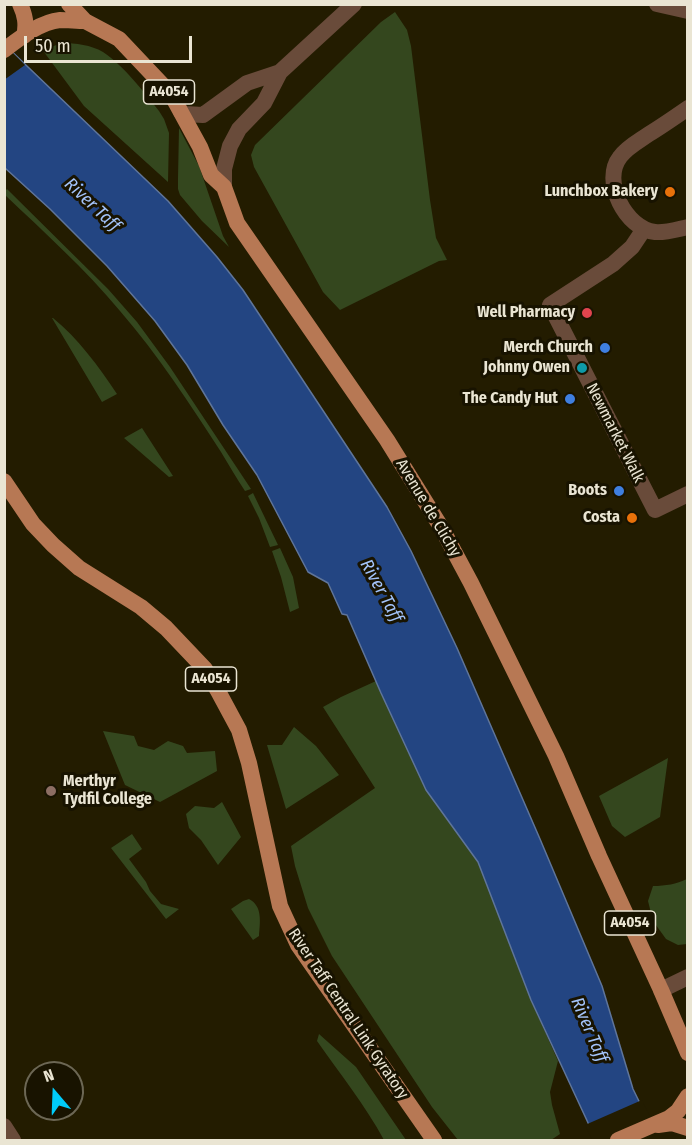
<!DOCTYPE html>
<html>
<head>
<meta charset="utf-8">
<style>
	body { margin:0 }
	#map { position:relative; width:692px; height:1145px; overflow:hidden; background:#231c00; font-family:"Fira Sans Condensed",sans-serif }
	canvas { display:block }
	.frame { position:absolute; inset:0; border:6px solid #eae5d3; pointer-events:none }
	.north { position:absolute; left:24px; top:1061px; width:60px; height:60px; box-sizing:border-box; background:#181300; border:2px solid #6c6754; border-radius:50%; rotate:341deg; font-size:16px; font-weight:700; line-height:24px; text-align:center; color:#eae5d3 }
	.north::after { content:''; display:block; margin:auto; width:21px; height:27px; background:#00cbf9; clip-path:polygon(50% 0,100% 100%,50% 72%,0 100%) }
	.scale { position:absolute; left:24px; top:36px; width:168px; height:27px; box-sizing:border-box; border:3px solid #eae5d3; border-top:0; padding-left:8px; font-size:18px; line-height:21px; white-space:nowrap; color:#eae5d3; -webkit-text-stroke:4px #181300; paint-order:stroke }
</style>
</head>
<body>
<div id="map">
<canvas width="692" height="1145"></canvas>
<div class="frame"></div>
<div class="north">N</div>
<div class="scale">50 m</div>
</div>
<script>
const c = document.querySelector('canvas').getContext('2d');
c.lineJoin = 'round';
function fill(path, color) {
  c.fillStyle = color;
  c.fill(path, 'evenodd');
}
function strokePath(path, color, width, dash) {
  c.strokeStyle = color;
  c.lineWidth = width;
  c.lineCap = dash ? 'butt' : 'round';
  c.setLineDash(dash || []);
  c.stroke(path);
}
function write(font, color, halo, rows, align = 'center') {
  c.font = font + ' "Fira Sans Condensed",sans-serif';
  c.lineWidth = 6;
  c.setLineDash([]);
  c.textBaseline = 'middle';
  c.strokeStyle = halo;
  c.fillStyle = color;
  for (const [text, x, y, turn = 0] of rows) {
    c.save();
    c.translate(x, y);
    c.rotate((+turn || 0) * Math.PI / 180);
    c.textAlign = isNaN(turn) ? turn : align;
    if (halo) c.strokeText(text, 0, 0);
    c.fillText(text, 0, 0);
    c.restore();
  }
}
fill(new Path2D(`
	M395,12l12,18 4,16 19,154 6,38 11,22 -8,1 -99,49 -17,-18 -69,-125 -3,-12 4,-10 126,-123z
	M62,43c14,0 29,2 41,9 21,14 41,40 56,59l5,8 5,14 -1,49 -84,-76 -40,-54 7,-5z
	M179,128l20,38 24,70 6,11 -27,-26 -22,-26 -2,-6v-11z
	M7,189l101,100 29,33 33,45 81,122 -6,2c-8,-12 -16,-26 -24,-39 -31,-48 -63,-97 -101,-141 -35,-42 -76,-79 -115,-116v-4z
	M52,318h1c25,20 46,49 64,76l-15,8z
	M142,428l31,48 -4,1 -45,-39z
	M253,493l25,52 -8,2 -11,-29 -11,-22z
	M280,548l13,29 6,31 -9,4 -9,-35 -9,-26z
	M376,681l50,109 52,72 53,138 27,61 -8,31 2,13 8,29 -9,6h-93l-26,-33 -100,-151 -24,-48 -13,-42 -4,-20 84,-58 -52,-81 18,-10z
	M294,727l22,19 23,29 -53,34 -19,-64h15z
	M103,731l31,5 4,10 16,4 14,-9 15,5 4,7 28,-2 2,20 -57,31 -35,-17z
	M668,758l-8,59 -35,20 -13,-11 -13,-30z
	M222,802l19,35 -23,28 -17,-25 -12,-12 -3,-14 9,-8 19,2z
	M132,834l10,15 -13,10 17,23 4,9 11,13 18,5 -13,10 -55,-71z
	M687,879v65l-9,1 -12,-6 -13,-18 -5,-20 5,-15c13,0 23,-2 34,-7z
	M249,899c14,7 11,24 10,37l-6,4 -22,-31 12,-8z
	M319,1034l37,33 50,73h-22c-19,-35 -44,-66 -67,-99z`), '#34471e');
const water = new Path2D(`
	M5,45l163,156 49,56 26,33 144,217 24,44 46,97 83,191 62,147 31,103 25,51h-62l-65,-140 -53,-138 -52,-72 -45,-97 -34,-78 -5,-1 -14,-31 -20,-11 -51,-97 -34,-50 -36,-60 -32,-44 -48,-55 -57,-57 -45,-41z`);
fill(water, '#234582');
strokePath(water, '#5f759a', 1.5);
fill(new Path2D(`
	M5,45l20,20 -21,15z
	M642,1100l19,40h-69l-7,-15z`), '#231c00');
strokePath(new Path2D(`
	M657,4l31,7
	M688,108c-13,9 -26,18 -39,26 -10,7 -22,13 -29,23 -19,24 6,72 35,75 11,1 23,-3 33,-5
	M644,229l-12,18 -19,17 -63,41 105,205 33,-16`), '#694b3a', 16);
strokePath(new Path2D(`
	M181,112l4,2 18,1 44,-32 33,-11 74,-68
	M224,187v-18l6,-23 9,-17 25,-26 16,-31
	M661,990l27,-13
	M4,1126l9,14`), '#694b3a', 16);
strokePath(new Path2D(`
	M20,4c5,11 7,20 4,32
	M69,4l16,17 34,18 52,55 29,53 11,28 13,12 13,36 150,217 54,87 30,56 85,173 43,100 62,134 27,63
	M4,50c16,-12 36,-28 56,-30 8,0 17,1 25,1
	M4,481l29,43 20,21 26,23 62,39 25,21 39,41 13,22 21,39 10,33 31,143 18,39 136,195
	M658,1125l14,-2 16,5
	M618,1140l51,-22 9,-7 10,-15`), '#b77854', 16);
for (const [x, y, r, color] of [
	[670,192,6,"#e8710a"],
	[587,313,6,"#e0444e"],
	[605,348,6,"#3f7fe0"],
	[582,368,6,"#0f9aa8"],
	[570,399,6,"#3f7fe0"],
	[619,491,6,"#3f7fe0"],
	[632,518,6,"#e8710a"],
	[51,791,6,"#8d6e63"]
]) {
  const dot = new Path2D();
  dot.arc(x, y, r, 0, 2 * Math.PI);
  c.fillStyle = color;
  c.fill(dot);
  strokePath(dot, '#181300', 2);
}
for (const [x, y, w] of [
	[169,92,51],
	[211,679,51],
	[630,923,51]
]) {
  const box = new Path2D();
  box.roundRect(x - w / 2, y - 12, w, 24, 4.5);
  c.fillStyle = '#181300';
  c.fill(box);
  strokePath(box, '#eae5d3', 1.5);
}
write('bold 15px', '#eae5d3', null, [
	["A4054",169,92],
	["A4054",211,679],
	["A4054",630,923]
]);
write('bold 16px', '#eae5d3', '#181300', [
	["Lunchbox Bakery",658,192],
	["Well Pharmacy",575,313],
	["Merch Church",593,348],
	["Johnny Owen",570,368],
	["The Candy Hut",558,399],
	["Boots",607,491],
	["Costa",620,518],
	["Merthyr",63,782,"left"],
	["Tydfil College",63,800,"left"]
], 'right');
write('16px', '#eae5d3', '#181300', [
	["Newmarket Walk",615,433,63],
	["Avenue de Clichy",428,508,59],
	["River Taff Central Link Gyratory",348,1014,56]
]);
write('italic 18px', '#a3c3f9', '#181300', [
	["River Taff",92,205,43],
	["River Taff",381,591,61],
	["River Taff",589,1030,67]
]);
</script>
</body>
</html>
